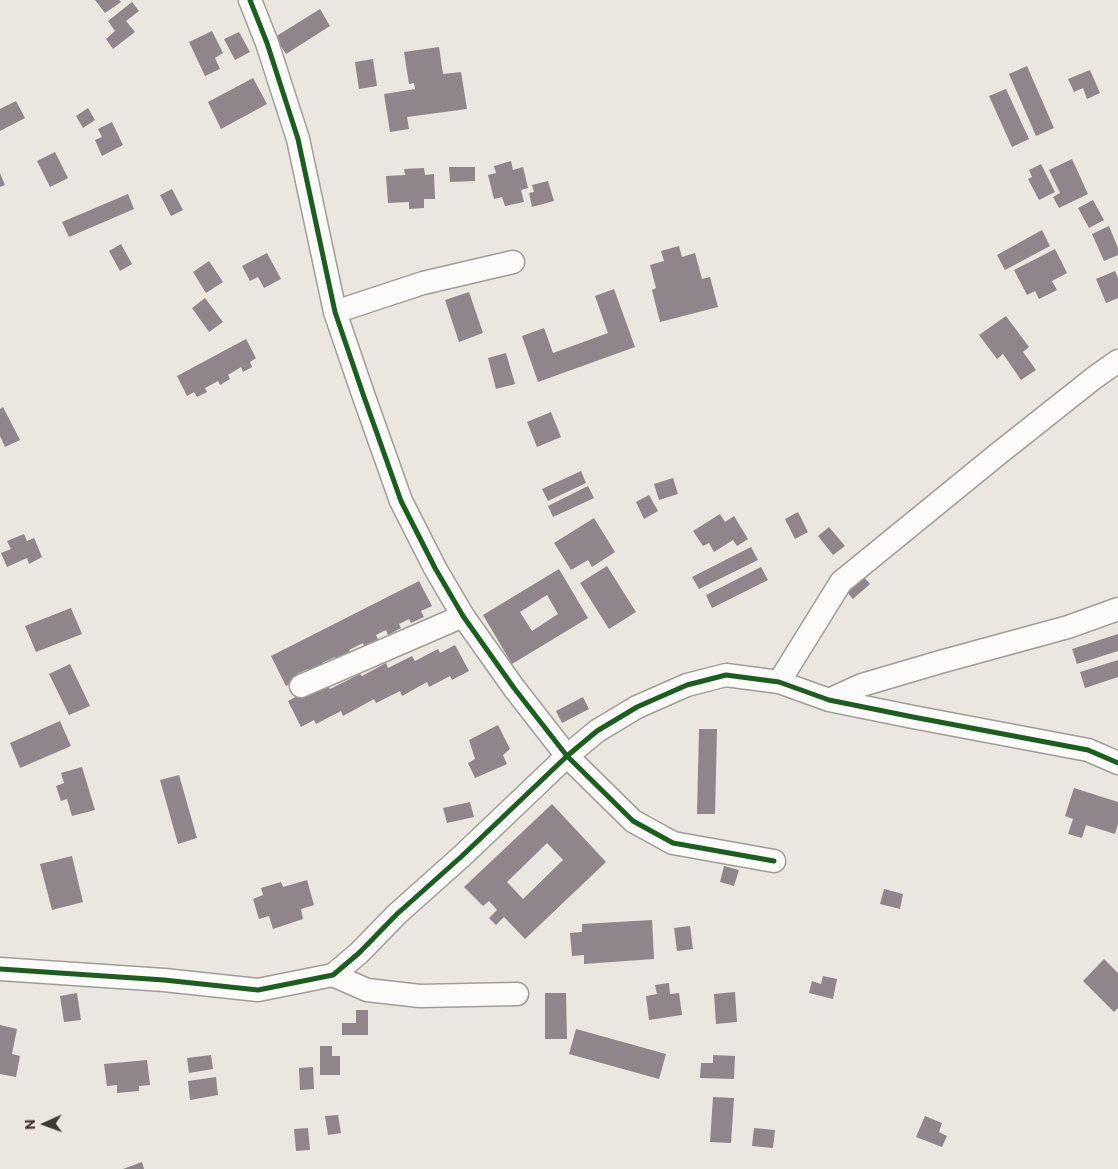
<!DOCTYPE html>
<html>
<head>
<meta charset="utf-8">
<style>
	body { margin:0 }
	#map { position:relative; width:1118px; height:1169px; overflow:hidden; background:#ebe6e0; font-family:Commissioner,sans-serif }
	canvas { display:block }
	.north { position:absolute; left:20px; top:1099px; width:50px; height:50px; -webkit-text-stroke:4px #f0e6db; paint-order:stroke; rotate:268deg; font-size:14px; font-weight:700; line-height:20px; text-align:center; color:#3d3934 }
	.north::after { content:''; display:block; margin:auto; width:18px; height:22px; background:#3d3934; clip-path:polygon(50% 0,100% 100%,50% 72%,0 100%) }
</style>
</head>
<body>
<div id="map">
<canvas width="1118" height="1169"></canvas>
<div class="north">N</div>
</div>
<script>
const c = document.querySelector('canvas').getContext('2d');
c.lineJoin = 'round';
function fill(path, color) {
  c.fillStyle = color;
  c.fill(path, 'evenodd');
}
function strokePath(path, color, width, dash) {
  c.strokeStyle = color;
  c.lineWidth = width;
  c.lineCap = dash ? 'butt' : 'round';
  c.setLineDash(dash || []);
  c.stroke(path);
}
fill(new Path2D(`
	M95,0h24l2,2 -16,11z
	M132,2l7,9 -13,10 9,11 -22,17 -7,-10 9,-8 -7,-10z
	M320,9l10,17 -44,28 -11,-17z
	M212,31l11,22 -8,5 5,11 -15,7 -16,-34z
	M239,32l11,20 -15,8 -11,-21z
	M439,47l4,27 18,-2 6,37 -60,8 2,12 -19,3 -6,-38 31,-5 -1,-6 -5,1 -5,-32z
	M373,59l4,27 -18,3 -4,-27z
	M1027,66l27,62 -18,8 -27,-62z
	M1090,70l10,23 -13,6 -4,-11 -9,4 -6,-13z
	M253,78l14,26 -46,25 -13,-27z
	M1006,89l23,50 -17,8 -23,-51z
	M16,101l9,17 -25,13v-22z
	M88,108l7,12 -12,8 -7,-12z
	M112,122l11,23 -21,11 -7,-16 7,-3 -4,-8z
	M55,152l13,26 -18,9 -13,-26z
	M1072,159l16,35 -29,14 -6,-11 7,-4 -11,-23z
	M511,161l2,9 10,-3 5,21 -7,2 3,12 -19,4 -3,-9 -8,2 -6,-24 8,-2 -2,-7z
	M1041,164l14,28 -16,8 -11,-21 4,-2 -3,-7z
	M449,167h26v14l-25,1z
	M424,168l1,7 9,-1 1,25h-11v9l-15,1v-7l-21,1 -2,-27 19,-1 -1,-6z
	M0,173l5,12 -5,2z
	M548,181l6,20 -22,6 -3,-14 5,-1 -2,-7z
	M172,189l11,21 -12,6 -11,-21z
	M128,194l6,15 -65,28 -7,-15z
	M1093,200l11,20 -15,8 -11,-20z
	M1109,226l9,22v7l-14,6 -12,-27z
	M1042,230l8,16 -45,24 -8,-15z
	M121,244l11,20 -12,7 -11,-20z
	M679,246l3,11 13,-4 7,26 8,-2 8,30 -58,15 -8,-32 4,-2 -6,-23 14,-4 -3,-10z
	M1055,249l12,24 -15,8 5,9 -18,9 -4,-8 -8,4 -13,-25z
	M267,253l14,26 -17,9 -6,-11 -8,4 -8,-15z
	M209,261l14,21 -17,11 -13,-21z
	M1115,271l3,7v20l-12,5 -10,-24z
	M614,289l21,58 -97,35 -16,-46 22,-8 9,25 55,-20 -13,-37z
	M469,292l14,41 -24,9 -14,-42z
	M205,298l18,24 -14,10 -17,-24z
	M1006,316l23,31 -6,5 13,18 -15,10 -18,-26 -6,5 -18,-24z
	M246,339l10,19 -6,4 2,5 -9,5 -2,-5 -13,8 2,4 -10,6 -2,-4 -13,7 2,4 -10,5 -3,-5 -7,4 -10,-20z
	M506,353l9,31 -19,5 -8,-31z
	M3,407l17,33 -15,7 -5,-11v-27z
	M551,412l10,25 -24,10 -10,-25z
	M581,471l5,12 -38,18 -6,-12z
	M673,478l5,16 -19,6 -5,-16z
	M588,486l6,12 -41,19 -5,-11z
	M649,495l9,16 -14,8 -8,-17z
	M798,512l10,20 -13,7 -10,-20z
	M720,514l5,8 9,-6 14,23 -11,7 -4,-6 -19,12 -5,-9 -6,3 -10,-15z
	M594,518l21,34 -23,15 -4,-7 -17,10 -17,-27z
	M829,527l16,19 -12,9 -15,-19z
	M24,534l3,7 7,-3 8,19 -13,7 -2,-6 -20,9 -6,-14 10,-4 -4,-8z
	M751,547l7,13 -59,29 -7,-12z
	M607,566l29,46 -27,17 -29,-46z
	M761,567l7,13 -56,28 -6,-13z
	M559,569l29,49 -76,46 -29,-49zM547,595l11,19 -26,17 -12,-19z
	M863,576l7,8 -17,15 -7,-8z
	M419,581l13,25 -11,5 3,6 -13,6 -2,-4 -10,5 2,4 -13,7 -2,-5 -10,5 2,4 -14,7 -1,-3 -14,7 2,3 -14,8 -2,-4 -13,6 2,3 -14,7 -2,-4 -11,5 3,5 -14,7 -15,-30z
	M71,608l11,26 -46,18 -11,-26z
	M1118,634v17l-41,13 -5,-15z
	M455,645l14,26 -17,9 -2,-4 -21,11 -2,-5 -25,14 -2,-5 -24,12 -2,-4 -31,17 -2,-5 -25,13 -2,-4 -13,7 -13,-26 15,-8 2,4 23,-12 2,4 30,-15 2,2 24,-13 2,5 24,-12 3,5 23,-12 2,4z
	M1118,660v17l-33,11 -5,-16z
	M70,664l20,42 -21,9 -20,-41z
	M583,697l6,12 -27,14 -6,-12z
	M60,721l11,25 -51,22 -10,-25z
	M498,725l12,24 -7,6 4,9 -32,14 -7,-15 7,-4 -6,-19z
	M699,729h18l-2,85h-18z
	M82,767l13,43 -23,6 -5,-17 -6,2 -5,-15 8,-3 -3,-10z
	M179,775l18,63 -19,6 -18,-64z
	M1074,788l44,14v22l-3,10 -29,-9 -4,13 -14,-4 5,-15 -8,-3z
	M470,802l4,15 -27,6 -4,-15z
	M552,804l54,58 -81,77 -21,-22 -8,8 -7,-7 8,-8 -8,-9 -6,5 -19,-19zM547,843l16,17 -40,39 -16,-17z
	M72,856l11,46 -31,8 -12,-46z
	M724,866l15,4 -5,16 -14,-4z
	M307,880l7,25 -13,4 2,10 -30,10 -4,-13 -10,3 -6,-20 10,-4 -2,-7 20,-6 2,5z
	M884,889l19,5 -3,15 -20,-5z
	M652,920l2,39 -70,5v-9l-12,1 -2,-23 12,-1v-8z
	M690,926l3,23 -16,2 -3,-23z
	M1104,959l14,14v35l-4,4 -31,-31z
	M823,976l14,3 -4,20 -24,-6 3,-12 9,3z
	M669,983l1,11 9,-1 3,22 -33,5 -3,-24 11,-2 -2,-9z
	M735,992l2,30 -21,2 -2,-30z
	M77,993l4,27 -17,2 -4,-26z
	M545,993h21l1,46h-22z
	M356,1010h12v25h-26v-12h14z
	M0,1025l17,4 -5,25 8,2 -4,21 -16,-3z
	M576,1029l90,25 -7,25 -90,-25z
	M320,1046h12v10h8v19h-20z
	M211,1055l2,14 -24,4 -2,-15z
	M713,1055l22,1 -1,23 -34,-1 1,-15h12z
	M147,1060l3,25 -11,1v5l-22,2v-8l-10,1 -3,-22z
	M313,1067l1,22 -14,1 -1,-22z
	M216,1077l2,18 -28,5 -2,-19z
	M713,1097l21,1 -3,45 -21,-1z
	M338,1115l3,18 -13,2 -3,-19z
	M925,1116l17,7 -3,9 8,4 -5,11 -26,-10z
	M308,1128l2,22 -14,1 -2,-22z
	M754,1128l21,2 -2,18 -21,-2z
	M142,1162l2,7h-21z`), '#8f858a');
const minor = new Path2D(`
	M250,0l17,43 31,96 37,173 28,82 38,107 34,67 28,48 51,72 53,68 66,65 40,22 101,18
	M335,312l88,-29 90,-21
	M779,682l62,-100 157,-128 96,-76 24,-17
	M301,686l162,-70
	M829,700l33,-15 78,-23 128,-35 50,-18
	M0,969l164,11 94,10 75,-15 26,-22 38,-39 65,-58 105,-100 30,-25 40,-24 50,-22 39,-10 53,7 50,18 84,17 175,33 30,13
	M333,975l34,15 53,6 97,-2`);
strokePath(minor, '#a09c98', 25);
strokePath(minor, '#fcfbfa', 22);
strokePath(new Path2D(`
	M250,0l17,43 31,96 37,173 28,82 38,107 34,67 28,48 51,72 53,68 66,65 40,22 101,18
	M0,969l164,11 94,10 75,-15 26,-22 38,-39 65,-58 105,-100 30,-25 40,-24 50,-22 39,-10 53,7 50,18 84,17 175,33 30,13`), '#1b5e20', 5);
</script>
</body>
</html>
